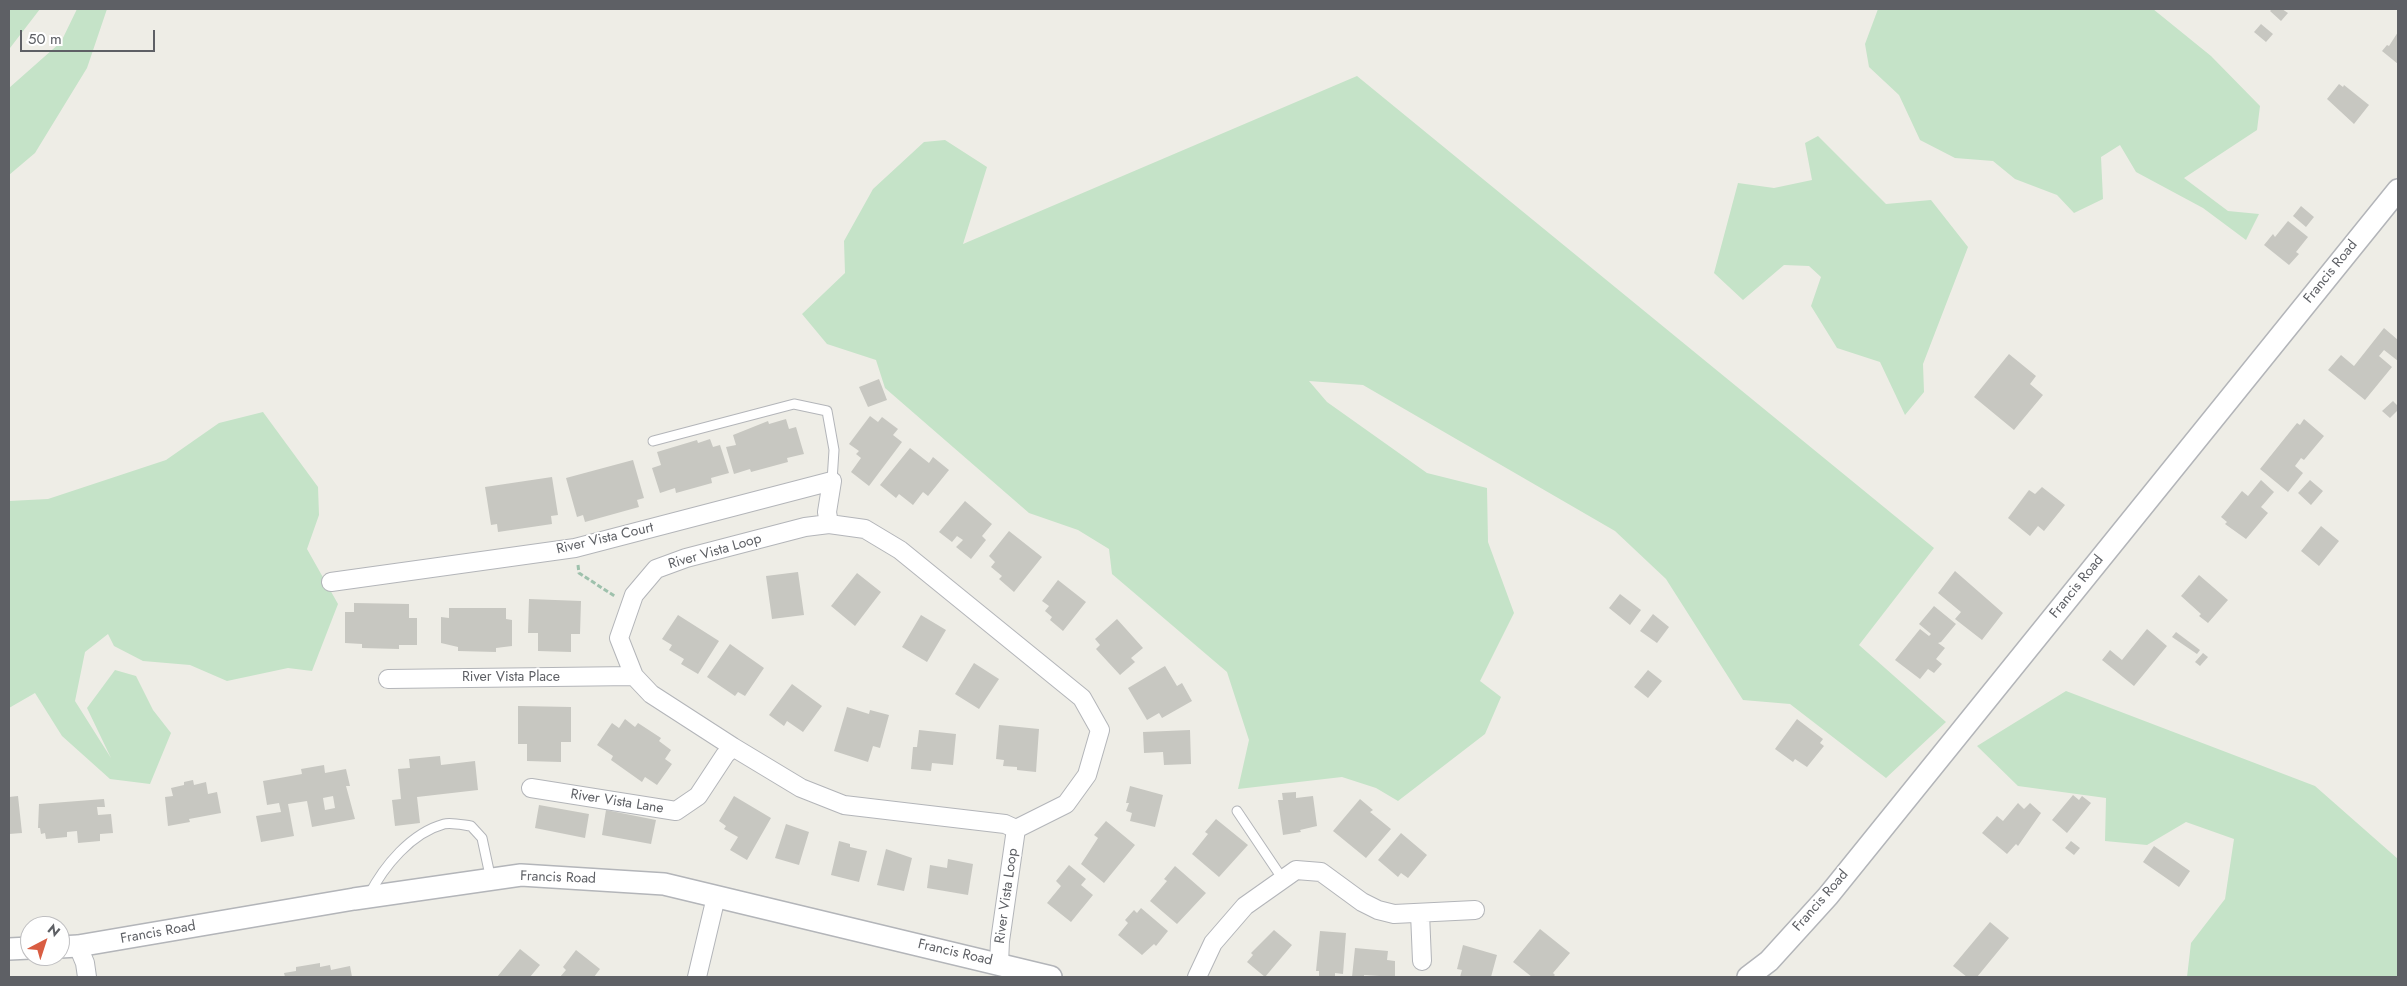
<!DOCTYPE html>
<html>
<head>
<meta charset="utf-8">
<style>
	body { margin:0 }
	#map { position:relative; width:2407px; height:986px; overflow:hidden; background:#eeede6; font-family:Jost,sans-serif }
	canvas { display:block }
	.frame { position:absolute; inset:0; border:10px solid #5e6065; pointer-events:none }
	.north { position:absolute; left:20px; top:916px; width:50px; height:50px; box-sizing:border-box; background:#fff; border:1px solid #bfbfc1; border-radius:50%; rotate:40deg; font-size:14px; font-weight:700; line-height:20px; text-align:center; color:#5e6065 }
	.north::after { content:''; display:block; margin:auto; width:18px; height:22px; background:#d95d42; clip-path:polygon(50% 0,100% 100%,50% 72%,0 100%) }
	.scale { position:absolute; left:20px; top:30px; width:135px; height:22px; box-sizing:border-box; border:2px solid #5e6065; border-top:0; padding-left:6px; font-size:15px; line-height:18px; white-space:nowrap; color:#5e6065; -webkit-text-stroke:4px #fff; paint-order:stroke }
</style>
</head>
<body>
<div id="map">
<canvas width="2407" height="986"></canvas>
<div class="frame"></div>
<div class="north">N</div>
<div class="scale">50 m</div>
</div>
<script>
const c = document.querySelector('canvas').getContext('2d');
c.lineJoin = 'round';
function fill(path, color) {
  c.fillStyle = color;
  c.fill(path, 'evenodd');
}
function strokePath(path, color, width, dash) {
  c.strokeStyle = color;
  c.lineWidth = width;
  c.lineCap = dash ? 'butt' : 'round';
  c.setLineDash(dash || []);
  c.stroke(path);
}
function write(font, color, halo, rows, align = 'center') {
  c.font = font + ' Jost,sans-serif';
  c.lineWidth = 4;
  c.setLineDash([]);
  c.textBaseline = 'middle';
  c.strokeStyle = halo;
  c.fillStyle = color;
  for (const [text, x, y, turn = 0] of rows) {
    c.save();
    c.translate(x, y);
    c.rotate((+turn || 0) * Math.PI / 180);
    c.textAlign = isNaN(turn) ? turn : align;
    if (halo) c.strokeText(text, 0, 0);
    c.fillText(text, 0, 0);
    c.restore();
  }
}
fill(new Path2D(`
	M9,9h31l-30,39h-1z
	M77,9h30l-20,59 -52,85 -26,22v-87l52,-46z
	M1878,9h275l58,47 49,50 -3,24 -73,48 44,33 31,3 -13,26 -43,-32 -67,-36 -16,-27 -19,12 2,42 -29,14 -17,-18 -42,-16 -22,-18 -38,-3 -35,-18 -21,-45 -30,-28 -4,-23z
	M1357,76l577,472 -75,97 87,77 -60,56 -96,-74 -47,-4 -77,-121 -51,-48 -252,-146 -54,-4 18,21 100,71 60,15 1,54 26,71 -34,68 21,16 -16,37 -87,67 -22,-13 -34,-11 -104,12 11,-49 -22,-68 -115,-98 -3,-25 -31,-19 -49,-17 -144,-125 -9,-28 -49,-16 -25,-30 43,-41 -1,-32 29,-52 51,-47 21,-2 42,27 -24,77z
	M1818,136l68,68 45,-4 37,47 -45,117 1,28 -19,23 -25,-53 -43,-14 -26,-42 10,-29 -12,-11 -25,-1 -41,35 -29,-27 24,-90 36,5 38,-8 -7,-37z
	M263,412l55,75 1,28 -12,34 31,55 -26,67 -24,-3 -61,13 -37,-16 -47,-4 -29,-15 -6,-12 -23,18 -10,49 36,57 -24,-50 28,-38 21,6 17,34 18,23 -21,51 -40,-5 -48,-43 -27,-43 -26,15v-207l39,-2 118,-39 53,-37z
	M2066,691l249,95 83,73v118h-211l4,-34 34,-44 9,-60 -48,-17 -39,23 -42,-4 1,-43 -88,-12 -41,-40z`), '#c5e3c8');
fill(new Path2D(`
	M2272,9h10l6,4 -7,8 -11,-10z
	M2261,24l12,10 -7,8 -12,-10z
	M2398,32v32l-16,-13 5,-6 2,1z
	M2339,84l4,3 1,-2 25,20 -15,19 -27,-25z
	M2301,206l13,11 -8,10 -13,-11z
	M2288,221l20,16 -12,15 3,2 -10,11 -25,-20 9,-11 2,3z
	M2384,328l14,12v21l-14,-11 -5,6 13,11 -27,33 -37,-30 13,-15 13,11z
	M2009,354l27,22 -6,8 13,11 -29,35 -40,-33z
	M879,379l8,21 -19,7 -9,-20z
	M2393,401l5,5v4l-8,8 -8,-7z
	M870,416l8,6 4,-5 16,12 -5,6 9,7 -33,44 -18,-14 10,-14 -5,-4 3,-3 -10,-7z
	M786,419l3,10 7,-2 8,27 -17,4 1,4 -37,10 -1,-3 -16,5 -8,-27 10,-2 -3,-10 35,-14 1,3z
	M2304,419l20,17 -20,24 -3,-2 -6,8 8,7 -15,19 -28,-23 37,-46 3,2z
	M710,439l3,8 7,-2 9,28 -18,5 1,5 -36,10 -1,-5 -15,5 -8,-25 9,-3 -4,-13 40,-12 1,3z
	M910,448l19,15 4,-6 16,13 -21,26 -5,-4 -10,13 -14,-11 -3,4 -16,-13z
	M633,460l11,38 -7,2 2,7 -54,15 -2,-7 -6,2 -11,-39z
	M552,477l6,38 -7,1 1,8 -54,8 -1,-8 -6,1 -6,-38z
	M2261,480l13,12 -13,15 7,6 -22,26 -21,-15 2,-2 -6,-5 21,-26 6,5z
	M2310,480l13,11 -12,14 -13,-12z
	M2042,487l23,18 -21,26 -6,-5 -8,10 -22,-18 21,-28 6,4z
	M965,501l27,23 -10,12 4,4 -15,19 -15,-12 7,-7 -6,-4 -5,6 -13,-10z
	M2321,526l18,15 -20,25 -18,-15z
	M1009,531l33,26 -28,35 -15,-13 3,-3 -11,-9 4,-5 -6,-6z
	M1955,571l48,42 -21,27 -27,-21 6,-7 -23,-19z
	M798,572l6,43 -32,4 -6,-43z
	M857,573l24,19 -26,34 -24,-20z
	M2199,575l29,25 -20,23 -9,-7 2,-2 -20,-18z
	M1058,580l28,22 -23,29 -13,-11 2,-3 -7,-6 4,-5 -7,-5z
	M1620,594l21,16 -11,15 -21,-17z
	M529,599l52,2 -1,33h-9v18l-33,-1v-18h-10z
	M354,603l55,1v14h8v27h-18v4l-37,-1v-4l-17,-1v-31h9z
	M1934,606l22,18 -15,18 -3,1 7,5 -9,11 6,5 -8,9 -6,-4 -8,10 -25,-19 25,-31 9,7 2,-2 -12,-10z
	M449,608h57v11l6,1v26l-16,2v4l-38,-1v-4l-17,-4v-26l8,1z
	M1653,614l16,13 -12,16 -17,-12z
	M678,615l41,26 -21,33 -17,-10 3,-5 -15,-9 3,-5 -10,-6z
	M921,615l25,15 -19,32 -25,-15z
	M1117,619l26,29 -12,10 4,4 -15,13 -24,-26 4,-4 -5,-6z
	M2147,629l20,17 -33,40 -32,-26 8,-10 12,10z
	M2176,632l24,18 -3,4 -25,-17z
	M730,644l34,24 -19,28 -7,-4 -3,4 -28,-19z
	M2203,653l5,4 -8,9 -5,-4z
	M974,663l25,16 -20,30 -24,-15z
	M1165,666l12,20 5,-3 10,18 -30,17 -3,-5 -12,7 -19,-32z
	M1648,670l14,11 -14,17 -14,-11z
	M792,684l30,22 -19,26 -16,-11 -3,5 -15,-11z
	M518,706l53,1v35h-10v20l-34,-1v-17h-9z
	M847,707l22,7 1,-4 19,5 -9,33 -7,-2 -5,16 -34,-11z
	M625,719l10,8 3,-4 23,15 -2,3 12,9 -6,9 7,5 -15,21 -12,-8 -3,5 -31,-22 2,-4 -16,-11 15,-22 7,5z
	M1797,719l26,20 -3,4 4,3 -17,21 -12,-8 -2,3 -18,-13z
	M999,725l40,4 -3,43 -19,-2v-3l-14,-1 1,-6 -8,-1z
	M919,730l37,4 -3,31 -21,-2 -1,8 -20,-2 2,-22h4z
	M1190,730l1,34 -27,1 -1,-13 -19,1 -1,-21z
	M440,756l1,9 34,-4 3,29 -61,7 3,26 -25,3 -3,-26 9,-1 -3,-30 12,-1 -1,-9z
	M324,765l1,8 21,-4 4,17h-4l9,33 -43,8 -5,-26 -19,3 6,32 -33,6 -5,-26 25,-4 -2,-9 -12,2 -4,-24 39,-7 -1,-5zM333,796l2,12 -10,2 -2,-12z
	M193,780l1,5 12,-3 2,12 9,-2 4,21 -32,6 1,3 -22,4 -3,-29 8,-1 -2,-8 13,-3v-3z
	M1130,786l33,9 -8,32 -25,-6 2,-8 -6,-2 3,-8h-3z
	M1296,792v6l17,-2 4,30 -17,4 1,2 -18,3 -5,-35h5l-1,-7z
	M2073,795l6,5 3,-4 9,7 -24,30 -15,-13z
	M18,796l4,37 -13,1v-37z
	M734,796l37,22 -24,42 -17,-10 8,-13 -14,-8 2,-3 -7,-5z
	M104,799l1,8h-8l1,8 13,-1 2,19 -13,1v7l-22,2 -1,-12 -10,1v5l-21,2 -1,-6 -4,1 -1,-6h-2l1,-24z
	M1360,799l13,11 -3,2 21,17 -25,29 -33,-27z
	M2018,803l6,6 6,-6 11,10 -23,33 -2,-2 -9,10 -25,-21 15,-17 6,5z
	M539,805l50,9 -4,24 -50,-10z
	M606,810l50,10 -5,24 -49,-9z
	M1216,819l32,26 -29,32 -27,-23 16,-20 -3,-2z
	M1106,821l29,24 -31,38 -23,-19 17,-26 -4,-3z
	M786,824l23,8 -10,33 -24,-7z
	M1401,833l26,22 -19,23 -7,-5 -3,4 -20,-17z
	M839,841l11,3v3l17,4 -8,31 -28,-7z
	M2071,841l9,7 -6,7 -9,-7z
	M2154,846l36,25 -11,16 -36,-25z
	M886,849l26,9 -8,33 -27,-6z
	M948,859l25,5 -5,31 -41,-7 3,-23 17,3z
	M1069,865l17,14 -5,6 12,10 -22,27 -24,-19 14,-17 -5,-5z
	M1175,866l31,27 -29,31 -27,-23 17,-20 -3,-2z
	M1141,908l27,23 -12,15 -2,-2 -12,11 -24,-20 10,-12 -3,-3 9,-10 3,3z
	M1990,922l19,16 -32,39h-10l-14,-11z
	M1540,929l30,24 -17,20 2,2 -2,2h-21l-19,-15z
	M1274,930l18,15 -27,32 -18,-15 6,-7 -2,-2z
	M1320,931l26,2 -3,41 -8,-1v4l-16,-1v-5h-3z
	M1463,945l34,10 -6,22h-31l2,-7 -5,-1z
	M1355,948l33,3 -1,9 8,1v16l-31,-2v2h-12z
	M520,949l20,16 -10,12h-33z
	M576,950l24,19 -6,8h-34l6,-7 -3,-3z
	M320,963v4l10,-2 1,5 19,-4 2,11h-67l-1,-4 12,-2v-4z`), '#c7c7c1');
const service = new Path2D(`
	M653,441l141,-37 33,7 7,39 -2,31
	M1237,811l45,67
	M369,895c15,-29 42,-62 75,-71 7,-2 19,1 27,2l11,12 9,42`);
const minor = new Path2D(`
	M331,582l244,-34 257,-67 -5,31 2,12
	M388,679l246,-3
	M531,788l145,23 22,-15 27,-41 8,-8
	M1420,913l2,48
	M78,946l7,17 2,14
	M999,963l1,-22 16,-112 50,-25 21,-29 13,-45 -18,-32 -182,-148 -35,-21 -36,-5 -24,3 -119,31 -30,11 -22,26 -15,43 15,38 17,18 82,53 68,41 43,17 161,19 11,5
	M697,977l19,-80
	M1197,977l16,-34 32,-37 51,-36 25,2 41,30 16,8 16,4 81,-4`);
const tertiary = new Path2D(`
	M60,947l18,-1 276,-47 167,-24 143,9 387,93
	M9,949l21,-1
	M1748,977l21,-16 59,-65 570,-706`);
strokePath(service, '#b3b5b9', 11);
strokePath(minor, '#b3b5b9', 20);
strokePath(tertiary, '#b3b5b9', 24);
strokePath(new Path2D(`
	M578,565l1,8 37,24`), '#9ec1ac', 3, [5, 2.5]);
strokePath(service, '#fff', 9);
strokePath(minor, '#fff', 18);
strokePath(tertiary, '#fff', 21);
write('14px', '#5e6065', '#fff', [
	["Francis Road",2331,272,-51],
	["River Vista Court",605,539,-13],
	["River Vista Loop",715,552,-16],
	["Francis Road",2077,587,-51],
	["River Vista Place",511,678],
	["River Vista Lane",617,802,9],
	["Francis Road",558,878,2],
	["River Vista Loop",1007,896,-82],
	["Francis Road",1821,901,-49],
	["Francis Road",158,933,-10],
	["Francis Road",955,953,13]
]);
</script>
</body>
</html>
